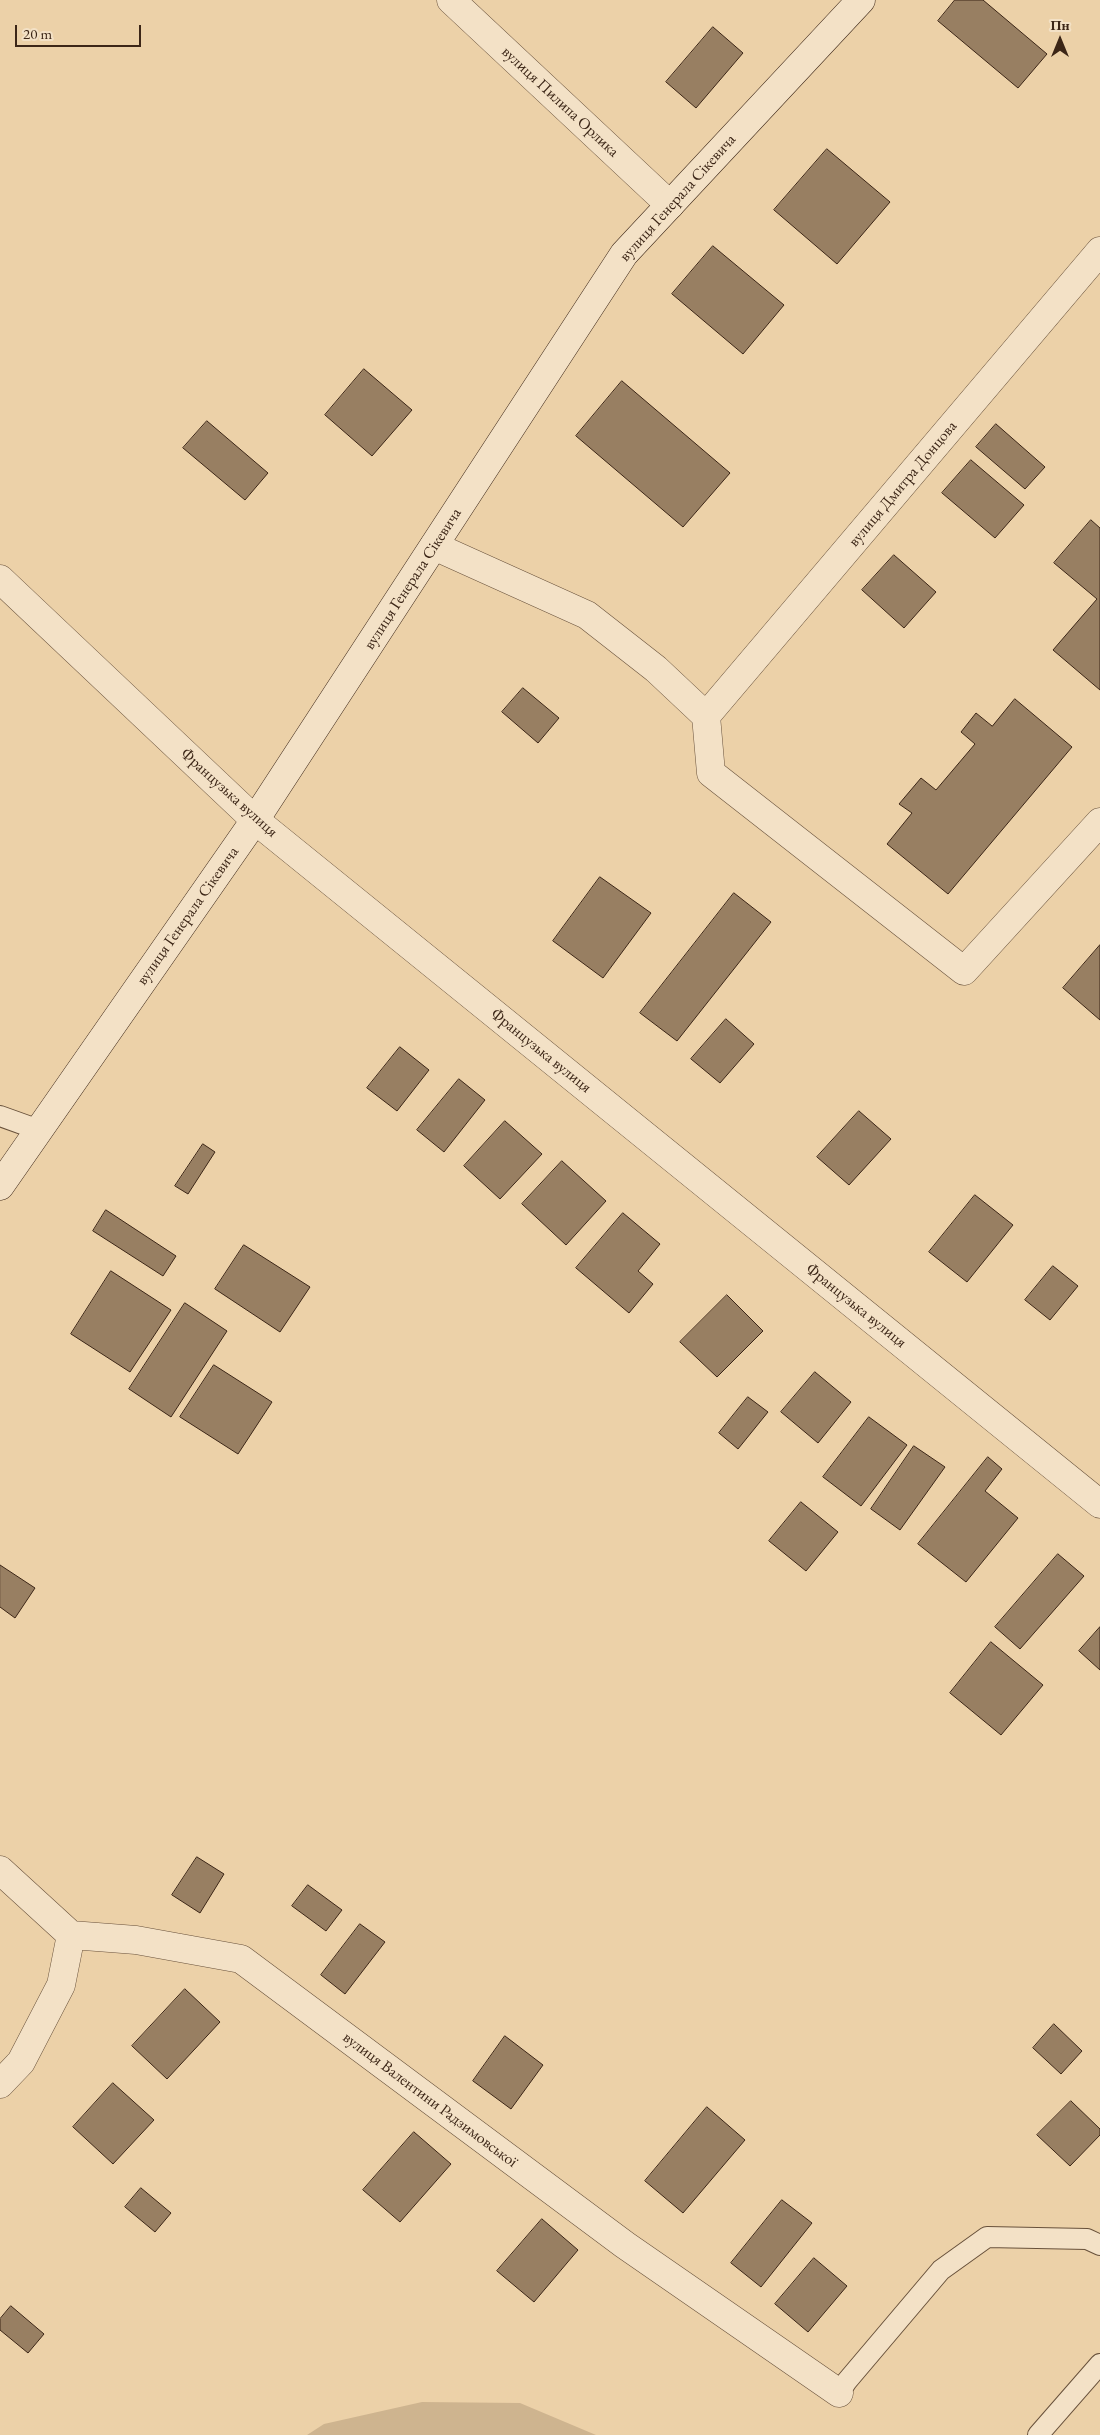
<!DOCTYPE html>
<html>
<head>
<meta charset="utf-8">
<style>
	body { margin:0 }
	#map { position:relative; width:1100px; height:2435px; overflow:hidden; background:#ecd1a8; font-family:"EB Garamond",serif }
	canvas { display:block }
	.north { position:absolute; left:1035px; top:15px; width:50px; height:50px; -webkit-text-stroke:4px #f3e1c6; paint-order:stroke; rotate:0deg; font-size:14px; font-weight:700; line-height:20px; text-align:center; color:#3c2617 }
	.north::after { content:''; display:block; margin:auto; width:18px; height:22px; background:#3c2617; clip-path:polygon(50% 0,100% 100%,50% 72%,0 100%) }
	.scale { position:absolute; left:15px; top:25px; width:126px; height:22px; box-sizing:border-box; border:2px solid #3c2617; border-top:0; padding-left:6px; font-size:15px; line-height:18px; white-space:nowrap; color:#3c2617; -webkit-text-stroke:4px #f3e1c6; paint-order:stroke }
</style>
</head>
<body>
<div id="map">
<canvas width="1100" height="2435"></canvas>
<div class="north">Пн</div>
<div class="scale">20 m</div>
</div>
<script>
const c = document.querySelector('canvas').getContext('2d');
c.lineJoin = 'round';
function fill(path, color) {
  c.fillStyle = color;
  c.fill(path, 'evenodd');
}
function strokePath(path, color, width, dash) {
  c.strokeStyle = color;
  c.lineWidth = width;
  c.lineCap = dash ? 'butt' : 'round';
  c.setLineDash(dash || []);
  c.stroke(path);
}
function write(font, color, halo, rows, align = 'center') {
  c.font = font + ' "EB Garamond",serif';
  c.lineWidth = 4;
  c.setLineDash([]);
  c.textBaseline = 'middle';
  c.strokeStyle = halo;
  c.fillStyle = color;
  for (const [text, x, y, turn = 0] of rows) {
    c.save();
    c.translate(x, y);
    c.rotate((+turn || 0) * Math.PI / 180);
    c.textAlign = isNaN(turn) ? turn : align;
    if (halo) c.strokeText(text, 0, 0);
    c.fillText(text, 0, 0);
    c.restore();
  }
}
fill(new Path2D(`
	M422,2402l98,1 76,32h-289l17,-11z`), '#ceb48f');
const building = new Path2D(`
	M955,0h28l64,54 -29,34 -80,-67z
	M713,27l30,26 -47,55 -30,-26z
	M827,149l63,53 -53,62 -63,-54z
	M713,246l71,59 -41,49 -71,-60z
	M364,369l48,41 -40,46 -47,-41z
	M622,381l108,92 -47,54 -107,-91z
	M207,421l61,52 -23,27 -62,-52z
	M996,424l49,43 -20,22 -49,-42z
	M971,460l53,45 -29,33 -53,-45z
	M1091,520l9,8v162l-47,-40 44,-51 -43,-36z
	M894,555l42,37 -32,36 -42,-38z
	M523,688l36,30 -21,25 -36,-31z
	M1015,699l57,48 -124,147 -61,-50 25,-31 -13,-9 22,-26 15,12 39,-46 -14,-12 15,-19 16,13z
	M600,877l51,36 -48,65 -50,-37z
	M734,893l37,29 -94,119 -37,-28z
	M1100,945v75l-37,-32z
	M726,1019l28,25 -34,39 -29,-24z
	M400,1047l29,23 -32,41 -30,-23z
	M459,1079l26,21 -41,52 -27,-22z
	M859,1111l32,28 -42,46 -32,-28z
	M505,1121l37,33 -42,45 -36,-33z
	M203,1144l12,8 -27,42 -13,-8z
	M562,1161l44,40 -40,44 -44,-41z
	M975,1195l38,30 -46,57 -38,-30z
	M106,1210l70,46 -13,20 -70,-45z
	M623,1213l37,31 -22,27 15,13 -24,29 -53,-45z
	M244,1245l66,42 -30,45 -65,-43z
	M1053,1266l25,20 -28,34 -25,-20z
	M111,1271l60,39 -41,62 -59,-38z
	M727,1295l36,36 -46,46 -37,-35z
	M185,1303l42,28 -56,86 -42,-28z
	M214,1365l58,37 -34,52 -58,-37z
	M815,1372l36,30 -33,41 -37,-31z
	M748,1397l20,15 -30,37 -19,-16z
	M869,1417l38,28 -46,61 -38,-29z
	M914,1446l31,21 -45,63 -29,-21z
	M988,1457l14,12 -17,22 33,27 -52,64 -48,-38z
	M801,1502l37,30 -32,39 -37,-30z
	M1058,1554l26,22 -64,73 -25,-22z
	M0,1565l35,23 -20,30 -15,-11z
	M1100,1627v43l-21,-19z
	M991,1642l52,43 -42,50 -51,-42z
	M197,1857l27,17 -24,39 -28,-18z
	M308,1885l34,25 -16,21 -34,-25z
	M360,1924l25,18 -40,52 -24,-19z
	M185,1989l35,33 -53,57 -35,-33z
	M1054,2024l28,27 -21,23 -28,-26z
	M505,2036l38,29 -32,44 -38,-28z
	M113,2083l41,37 -41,44 -40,-37z
	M1071,2101l29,28v6l-30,31 -33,-31z
	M707,2107l38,33 -62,73 -38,-32z
	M414,2132l37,32 -51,58 -37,-32z
	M141,2188l30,25 -16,19 -30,-25z
	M782,2200l30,23 -51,64 -30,-24z
	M542,2219l36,31 -44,52 -37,-31z
	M814,2258l33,28 -39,46 -33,-28z
	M11,2306l33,28 -16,19 -28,-23v-11z`);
fill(building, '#987f62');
strokePath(building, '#3c2617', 1);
const lane = new Path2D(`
	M0,1116l39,14
	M839,2393l8,-12 94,-111 46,-33 100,2 13,6
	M1038,2435l62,-71`);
const street = new Path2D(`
	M451,0l219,205
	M434,546l153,69 69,54 50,47 5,57 253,198 136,-149
	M0,579l255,241 845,684
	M706,716l394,-465
	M0,1870l71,65 65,5 105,19 384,286 214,148
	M0,2084l21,-22 40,-77 10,-50`);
const secondary = new Path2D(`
	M0,1186l255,-366 369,-566 237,-254`);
strokePath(lane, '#68513b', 22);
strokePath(street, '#68513b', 29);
strokePath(secondary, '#3c2617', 29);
strokePath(lane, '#f3e1c6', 20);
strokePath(street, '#f3e1c6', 28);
strokePath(secondary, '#f3e1c6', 28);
write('16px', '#3c2617', '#f3e1c6', [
	["вулиця Пилипа Орлика",560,102,43],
	["вулиця Генерала Сікевича",678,198,-48],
	["вулиця Дмитра Донцова",903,484,-50],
	["вулиця Генерала Сікевича",413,579,-57],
	["Французька вулиця",229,793,42],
	["вулиця Генерала Сікевича",188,916,-55],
	["Французька вулиця",541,1051,39],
	["Французька вулиця",856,1306,39],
	["вулиця Валентини Радзимовської",430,2100,37]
]);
</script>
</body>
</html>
